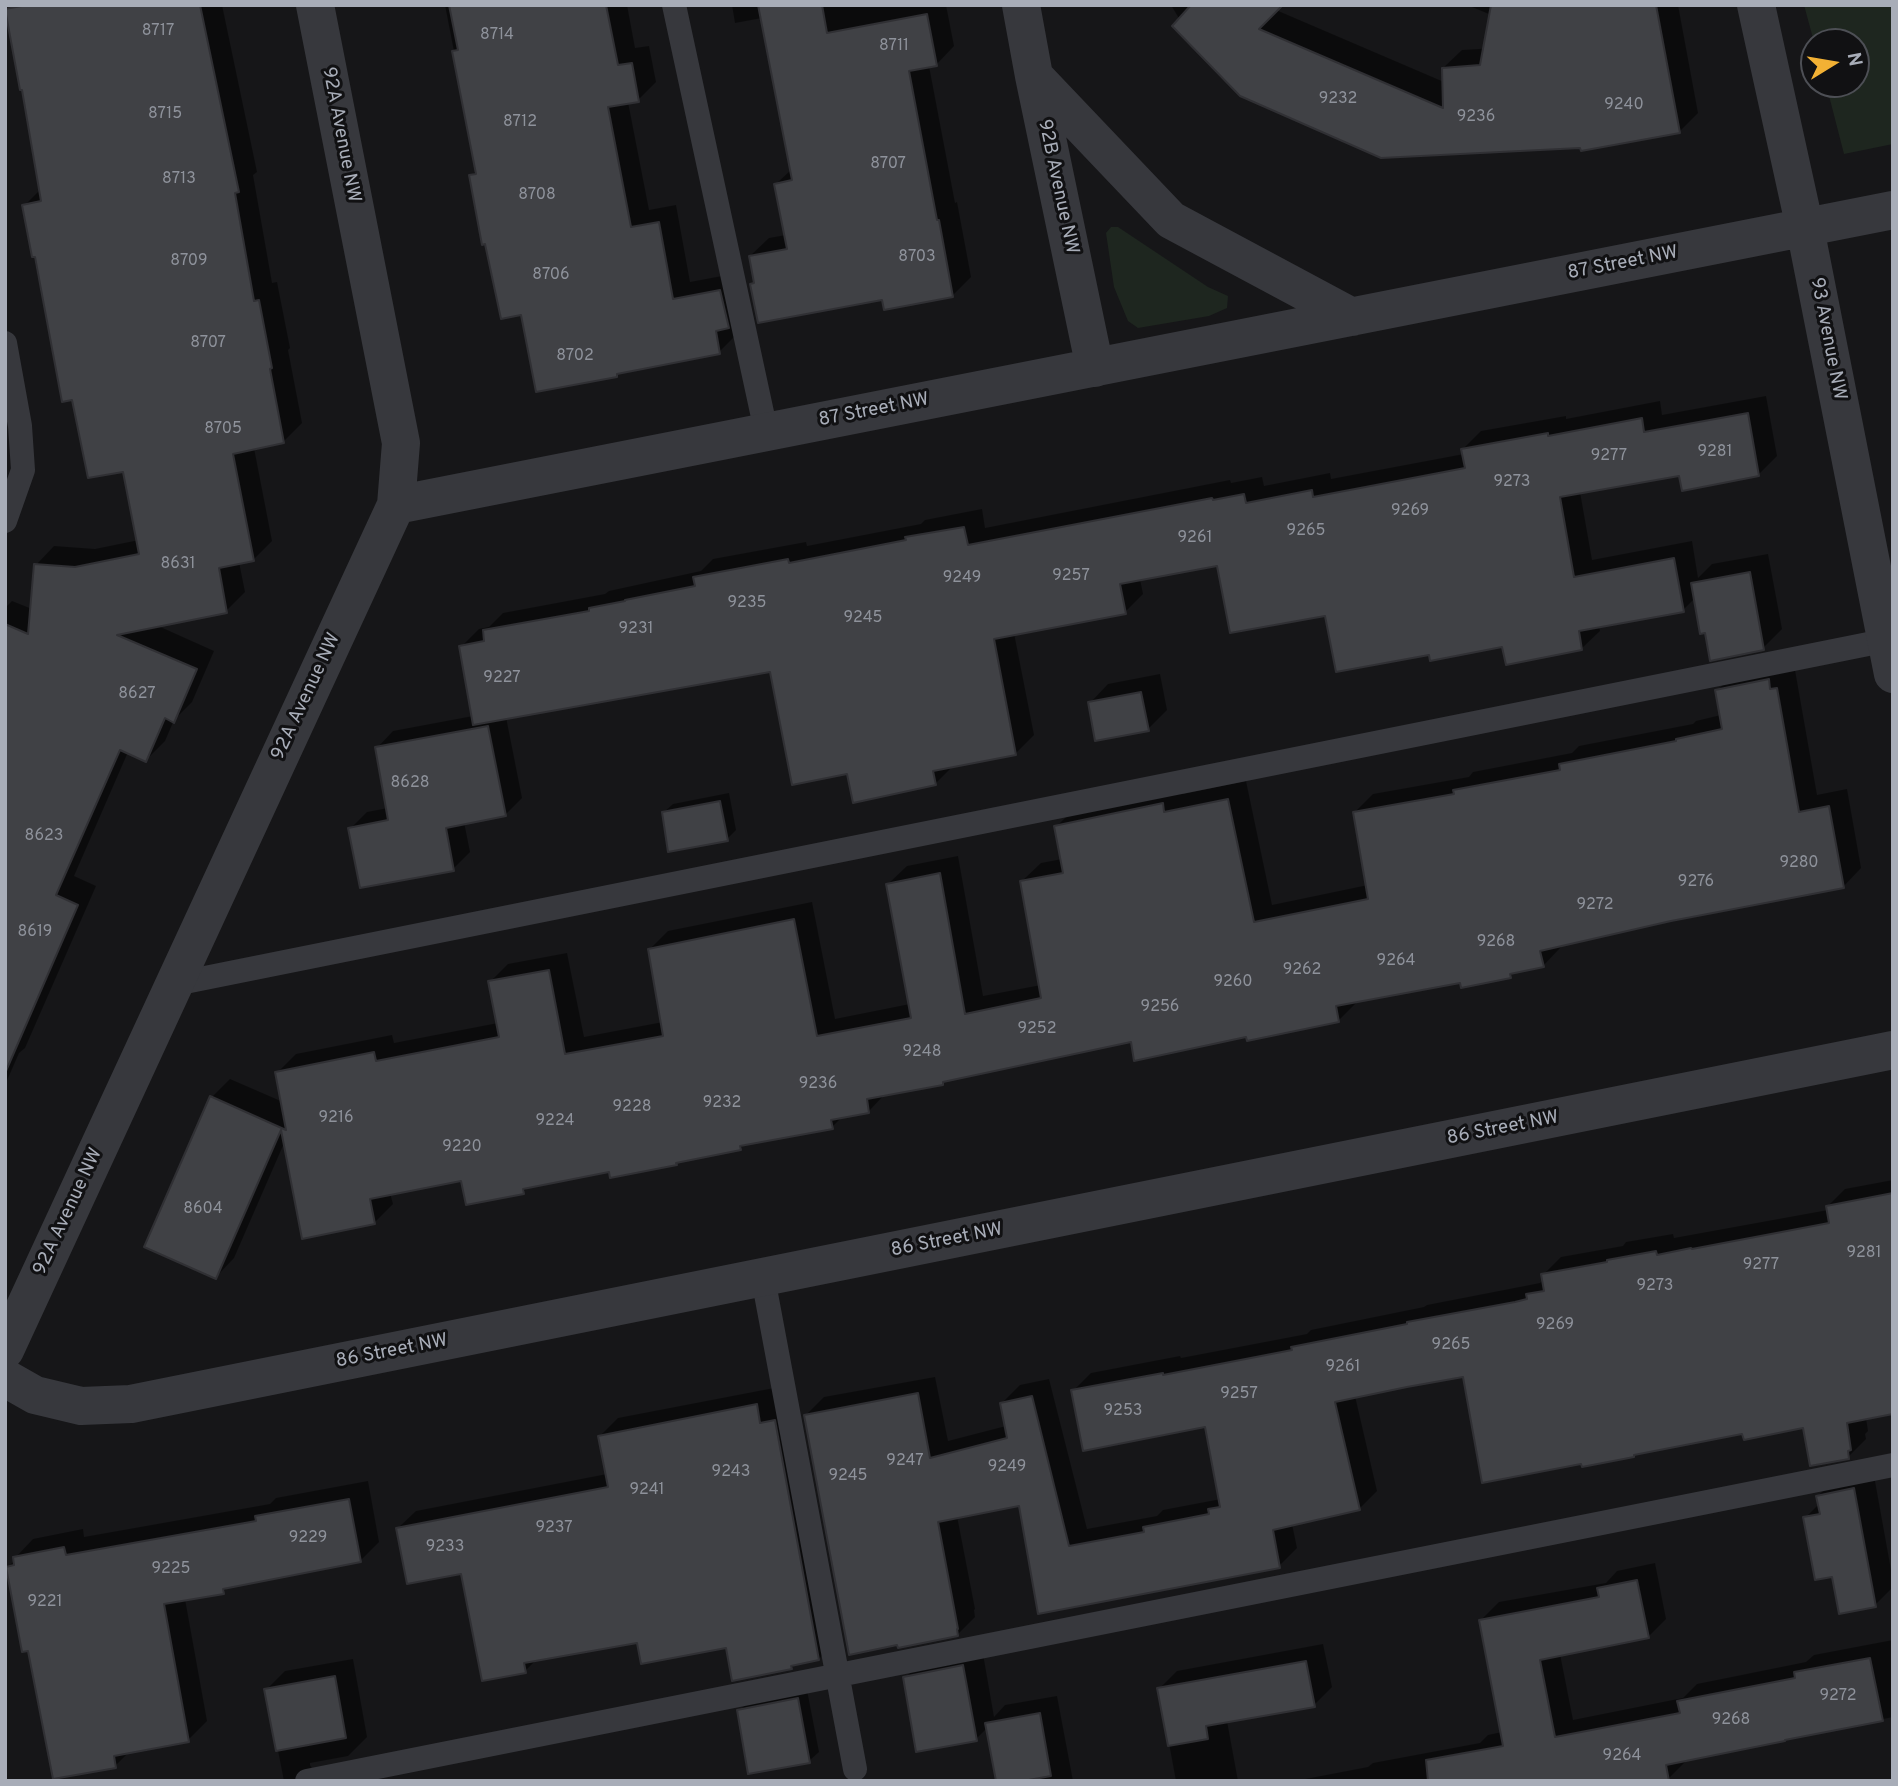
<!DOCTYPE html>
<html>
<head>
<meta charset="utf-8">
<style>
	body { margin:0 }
	#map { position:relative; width:1898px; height:1786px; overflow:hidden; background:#161618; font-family:Overpass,sans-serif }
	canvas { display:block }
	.frame { position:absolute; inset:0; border:7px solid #a8adb8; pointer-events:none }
	.north { position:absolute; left:1800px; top:28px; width:70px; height:70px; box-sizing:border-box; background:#111113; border:2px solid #4d4f55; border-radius:50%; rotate:79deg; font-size:19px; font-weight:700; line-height:28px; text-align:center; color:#a8adb8 }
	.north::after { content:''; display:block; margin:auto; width:24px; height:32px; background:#f2b134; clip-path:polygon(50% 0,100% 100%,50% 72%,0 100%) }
</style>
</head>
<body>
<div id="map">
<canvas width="1898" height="1786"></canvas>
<div class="frame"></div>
<div class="north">N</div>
</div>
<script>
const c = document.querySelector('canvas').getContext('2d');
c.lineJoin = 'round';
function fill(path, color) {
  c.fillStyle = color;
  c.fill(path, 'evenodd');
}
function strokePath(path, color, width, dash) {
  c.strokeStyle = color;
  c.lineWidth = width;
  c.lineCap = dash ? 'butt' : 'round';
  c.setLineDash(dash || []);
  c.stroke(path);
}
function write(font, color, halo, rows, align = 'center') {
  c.font = font + ' Overpass,sans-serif';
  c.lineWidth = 6;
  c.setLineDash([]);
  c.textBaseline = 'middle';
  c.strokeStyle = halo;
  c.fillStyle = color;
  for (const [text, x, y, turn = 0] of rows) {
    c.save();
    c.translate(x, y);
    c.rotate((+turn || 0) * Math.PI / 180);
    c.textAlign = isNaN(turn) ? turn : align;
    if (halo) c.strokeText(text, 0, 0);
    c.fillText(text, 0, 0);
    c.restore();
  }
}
fill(new Path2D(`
	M1804,5h89v139l-49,10 -18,-70h30v-42h-42z
	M1111,227h7l90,60 20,9 -1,12 -18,8 -71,12 -10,-7 -14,-34 -8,-54z`), '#1e261f');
fill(new Path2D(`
	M12,5h210l35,167 -4,3 19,108 5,-1 13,66 -2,2 14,73 -19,19 -29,6 18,93 -19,19 -14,2 6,30 -19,19 -70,14 58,26 -22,51 -18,18 -9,21 -19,19 -18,-8 -54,124 22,10 -71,162 -6,5 -14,32v-285l12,-26 -12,-5v-161l7,-7 20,8 4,-44 18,-19 41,3 44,-9 -14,-70 -84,-194 -3,2 -14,-72 17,-17 -34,-179z
	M445,5h182l8,43 14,-2 7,36 -18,18 -10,2 21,108 27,-5 14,77 48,-9 -1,61 -18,18 -99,20 -3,3 -95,-62 -51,-137 6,-6z
	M732,5h214l8,41 -18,19 -7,1 26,137 2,-1 14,75 -18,18 -69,3 -133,-13 4,-4 -5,-25 19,-18 17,-3 -10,-51 16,-15 -30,-151 -27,5z
	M1171,5h110l-5,5 168,72 -1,-14 19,-18 100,-6 -95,-39h211l20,108 -19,19 -97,14 -201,10 -201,-136z
	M1766,396l11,60 -19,19 -77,-1 -101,18 12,68 100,-19 6,37 14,-14 56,-10 14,75 -19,19 -57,-17 -10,-34 -13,13 -84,16 1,5 -19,18 -77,-4 -73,8 -105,-40 -108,-49 -78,15 3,15 -18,18 -111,21 20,102 -19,19 -61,11 -19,19 -86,-12 -78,-102 -265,47 16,81 -17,17 -41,7 6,30 -17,17 -103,-40 17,-17 21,-4 -11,-60 16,-17 80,-15 -12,-69 18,-18 10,-2 14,-14 102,-19 4,-3 92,-20 12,-12 93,-17 1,4 114,-22 4,-4 57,-11 3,19 245,-48 1,3 31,-6 2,9 66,-13 1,6 133,-25 -1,-5 18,-18 85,-15v3l94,-18 2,14z
	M1795,670l22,125 30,-6 14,79 -18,19 -172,33 -110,25v2l-18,19 -28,5 -5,5 -48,5 -106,19 1,2 -19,19 -91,14 -115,5 -185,39 -5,5 -57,10 -16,17 -26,5 -11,11 -87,16 -5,6 -61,11 -3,4 -65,6 -81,16 -7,6 -61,-13 -72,14 3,11 -19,19 -89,-82 -51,117 -18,19 -4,-180 18,-18 53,23 -6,-29 19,-19 96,-19 2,8 104,-20 -8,-41 18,-18 59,-11 17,84 79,-15 -13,-73 18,-18 144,-29 23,117 75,-15 -22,-120 19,-18 51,-10 25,140 58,-11 -19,-104 19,-18 21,-4 -6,-32 18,-18 107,-23 2,8 63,-13 26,124 96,-20 -14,-72 19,-19 96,-17 4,-5 99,-19 7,-7 114,-22 3,-3 25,-6 -4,-24 18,-19z
	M1160,674l7,36 -19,19 -58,-26 18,-19z
	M729,793l7,37 -9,9 -64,-26 10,-9z
	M1893,1180v233l-27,5 2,13 -3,3 1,5 -18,18 -44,-31 -60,6 -279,-57 -110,21 22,95 -18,18 -67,15 5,24 -18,18 -240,46 -19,-108 -63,12 18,93 -1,1 1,7 -18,18 -151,-220 18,-18 111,-20 13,64 58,-15 -4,-23 18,-18 29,-6 38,150 70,-13 6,-6 58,-11 -15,-74 -133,-34 18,-18 89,-17 1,2 126,-24 4,-4 113,-23 3,-2 108,-21 5,-1 4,-4 -1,-4 18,-18 62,-11 3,-4 47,-8 1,4 154,-28 -1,-3 18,-18z
	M774,1388l62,253 -17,18 -23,4 -5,5 -64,-22 -89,-5 -101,18 -12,12 -63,-99 -64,-44 18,-17 191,-37 -7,-38 18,-18z
	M1873,1470l20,111v6l-18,18 -42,-30 -28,-57 14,-14 -1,-8 19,-19z
	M368,1481l11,61 -19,19 -130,24 -7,7 -38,7 22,122 -19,19 -58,11 -15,15 -85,-117 -22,-82 7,-7v-2l18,-19 50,-10 1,8 186,-33 6,-6z
	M1655,1563l11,56 -18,18 -88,17 13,66 110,-22 14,-14 109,-22 8,-7 79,-15v77l-207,42v2l-18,18 -7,2h-366l73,-14 5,-4 107,-20 8,-8 14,-3 -21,-112 18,-18 107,-19 11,-12z
	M1323,1644l9,43 -18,18 -87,16 11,60h-62l-17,-92 18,-18z
	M982,1648l12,69 11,-12 52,-9 16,85h-75l-10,-54 -12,12 -71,-61 19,-19z
	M353,1659l14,78 -19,19 -38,7v2l4,7 59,-3 2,12h-91l-18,-91 19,-19z
	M807,1690l12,62 -10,9 -70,-50 9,-9z`), '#0007');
const building = new Path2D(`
	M27,5h173l39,187 -4,1 19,108 5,-1 13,68 -2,1 14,74 -51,11 21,107 -35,7 8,45 -110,22 80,34 -23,54 -9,-5 -19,44 -26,-12 -64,145 22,10 -72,166 -1,-447 23,10 6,-70 41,3 64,-13 -16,-82 -35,6 -16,-78 -10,2 -27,-145h-3l-10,-52 19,-4 -19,-111h-2l-15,-81z
	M449,5h157l12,60 14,-2 7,39 -31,5 23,120 28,-5 14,77 47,-9 9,38 -13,3 4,23 -103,20v3l-81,15 -15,-77 -20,4 -16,-75 -3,1 -13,-70 7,-1 -24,-123 6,-1z
	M758,5h64l5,28 100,-19 10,52 -28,5 28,149h2l14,77 -69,13 -2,-10 -124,23 -8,-39 4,-1 -5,-27 38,-7 -13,-65 18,-4z
	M1191,5h92l-24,24 184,79 -1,-40 38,-3 11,-60h165l24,128 -99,18 -1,-3 -199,10 -141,-62 -68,-70z
	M1748,413l11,63 -77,15 -3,-15 -119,21 14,80 100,-19 10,54 -105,19 3,19 -76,15 -4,-18 -72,14 -1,-6 -93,17 -11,-56 -95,17 -13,-67 -97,18 6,30 -132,25 22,116 -83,16 3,14 -83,18 -6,-29 -55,11 -22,-113 -297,53 -14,-79 25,-5 -1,-11 106,-19v-3l36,-7v-1l70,-14 -2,-9 95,-18 1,4 117,-23 -1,-3 59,-10 4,18 244,-47 1,2 31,-6 2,9 66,-13 1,7 152,-29 -4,-19 87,-16v3l94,-18 2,14z
	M1750,572l14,78 -54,11 -5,-28 -5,1 -9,-51z
	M1769,679l1,10 7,-1 22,124 30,-6 15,82 -173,33 -131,30 4,16 -34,7 1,4 -50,10 -1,-5 -124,23 3,16 -92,19 -1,-4 -112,24 -3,-19 -188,40v3l-76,14 2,14 -38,7 2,9 -93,17 1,4 -65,13 1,2 -67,13 -1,-6 -86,17 1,5 -58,11 -5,-24 -91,18 5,25 -73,15 -21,-109 -65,149 -72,-32 66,-151 76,34 -11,-58 99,-20 2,9 123,-24 -11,-56 61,-11 16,84 98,-18 -15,-87 146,-30 23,117 94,-18 -25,-134 54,-11 25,141 76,-16 -21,-117 43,-8 -9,-47 109,-23 1,9 64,-13 26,123 114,-23 -15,-87 101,-18 -1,-4 107,-20 -1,-6 117,-23v-2l46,-10 -7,-39z
	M1141,692l8,39 -54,10 -7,-39z
	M488,726l18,90 -60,12 8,43 -94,17 -12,-60 40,-8 -13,-73z
	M720,801l8,40 -60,11 -6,-40z
	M1893,1193v221l-46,9 4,27 -3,1 1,8 -39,7 -7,-38 -59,12 -2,-6 -108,21v2l-52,10 -1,-3 -99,19 -19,-106 -56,10 -72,15 25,108 -87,20 7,38 -242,46 -19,-108 -81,16 20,107h-1l1,7 -60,12 -1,-3 -48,10 -45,-240 114,-22 12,65 77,-20 -7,-35 32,-7 37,150 75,-14 -1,-5 66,-13 -1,-5 12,-2 -15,-80 -122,24 -12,-61 92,-17v2l129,-25 -1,-3 116,-23v-2l108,-20 12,-3 -1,-5 18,-3 -3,-17 66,-12v-2l49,-9 1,4 34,-7 1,1 137,-26 -3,-17z
	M757,1404l3,19 15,-3 44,240 -28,6 1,3 -60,12 -6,-33 -85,16 -4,-21 -113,20 2,10 -44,8 -21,-107 -54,10 -11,-56 212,-41 -10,-51z
	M1854,1488l22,119 -37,7 -7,-37 -17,3 -12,-63 17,-3 -4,-18z
	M349,1499l12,63 -138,27 1,5 -60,10 25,138 -75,14 2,12 -63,11 -25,-128 -6,1 -16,-85 8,-2 -1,-8 51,-10 2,8 190,-34 -1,-5z
	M1637,1580l12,58 -109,22 15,77 125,-24 -3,-12 118,-23 -1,-6 76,-14 13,63 -98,19v1l-119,24 3,16h-241l-2,-21 77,-14 -24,-126 120,-23 -2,-9z
	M1306,1661l9,46 -109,19 2,13 -40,7 -11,-58z
	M963,1665l14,76 -61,11 -13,-75z
	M335,1676l11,62 -70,13 -12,-62z
	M798,1698l12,65 -62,11 -11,-64z
	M1040,1713l11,63 -28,5h-27l-11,-58z`);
fill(building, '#404145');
strokePath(building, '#303034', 2);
strokePath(new Path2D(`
	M674,5l92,426
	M5,343l15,83 3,44 -18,51
	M175,984l1718,-345
	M763,1278l92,491
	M307,1781l1586,-316`), '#37383d', 24);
strokePath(new Path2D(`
	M1021,5l13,71 61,292
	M1756,5l49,223 88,446
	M1034,76l137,144 181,97
	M396,505l1497,-295
	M5,1350l391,-845 5,-62 -86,-438
	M5,1378l30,17 46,11 50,-2 1762,-354`), '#37383d', 38);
write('16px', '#8e929b', null, [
	["8717",158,32],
	["8714",497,36],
	["8711",894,47],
	["9232",1338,100],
	["9240",1624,106],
	["8715",165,115],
	["9236",1476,118],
	["8712",520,123],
	["8707",888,165],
	["8713",179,180],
	["8708",537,196],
	["8703",917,258],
	["8709",189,262],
	["8706",551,276],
	["8707",208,344],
	["8702",575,357],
	["8705",223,430],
	["9281",1715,453],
	["9277",1609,457],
	["9273",1512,483],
	["9269",1410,512],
	["9265",1306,532],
	["9261",1195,539],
	["8631",178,565],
	["9257",1071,577],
	["9249",962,579],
	["9235",747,604],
	["9245",863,619],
	["9231",636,630],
	["9227",502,679],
	["8627",137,695],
	["8628",410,784],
	["8623",44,837],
	["9280",1799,864],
	["9276",1696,883],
	["9272",1595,906],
	["8619",35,933],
	["9268",1496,943],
	["9264",1396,962],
	["9262",1302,971],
	["9260",1233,983],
	["9256",1160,1008],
	["9252",1037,1030],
	["9248",922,1053],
	["9236",818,1085],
	["9232",722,1104],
	["9228",632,1108],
	["9216",336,1119],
	["9224",555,1122],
	["9220",462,1148],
	["8604",203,1210],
	["9281",1864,1254],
	["9277",1761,1266],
	["9273",1655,1287],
	["9269",1555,1326],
	["9265",1451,1346],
	["9261",1343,1368],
	["9257",1239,1395],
	["9253",1123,1412],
	["9247",905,1462],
	["9249",1007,1468],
	["9243",731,1473],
	["9245",848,1477],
	["9241",647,1491],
	["9237",554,1529],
	["9229",308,1539],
	["9233",445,1548],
	["9225",171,1570],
	["9221",45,1603],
	["9272",1838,1697],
	["9268",1731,1721],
	["9264",1622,1757]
]);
write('19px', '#a8adb8', '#111113', [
	["92A Avenue NW",340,135,79],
	["92B Avenue NW",1057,187,78],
	["87 Street NW",1623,264,-11],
	["93 Avenue NW",1827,339,79],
	["87 Street NW",874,411,-11],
	["92A Avenue NW",307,697,-65],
	["86 Street NW",1503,1129,-11],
	["92A Avenue NW",69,1212,-65],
	["86 Street NW",947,1241,-11],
	["86 Street NW",392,1352,-11]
]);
</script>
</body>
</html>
